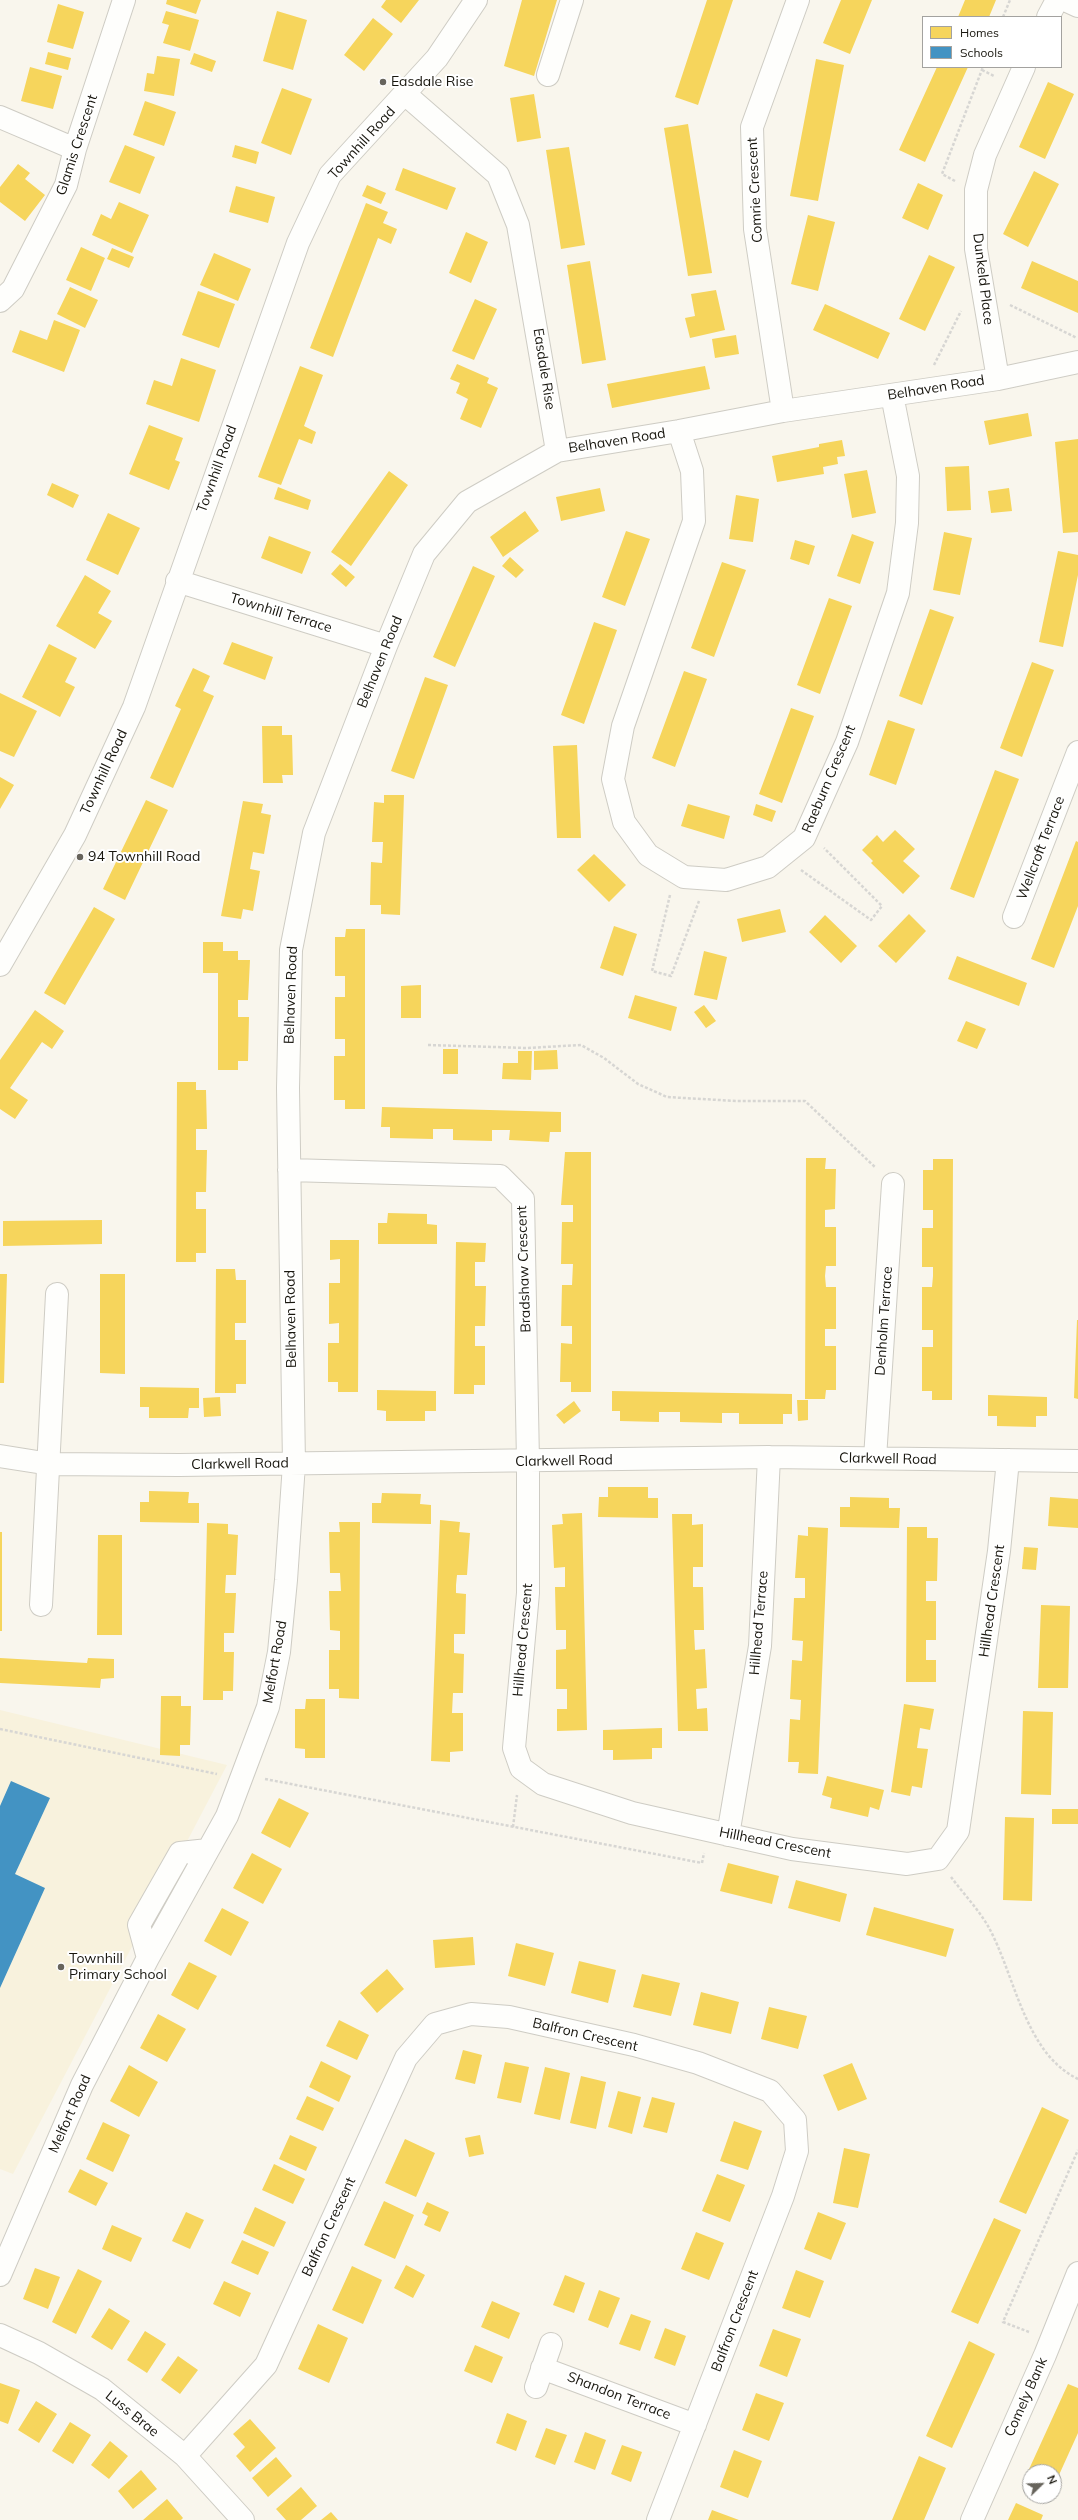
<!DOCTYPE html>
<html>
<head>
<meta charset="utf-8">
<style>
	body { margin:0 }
	#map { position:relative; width:1078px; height:2520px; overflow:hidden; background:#f9f6ed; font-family:Mulish,sans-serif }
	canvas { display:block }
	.legend { position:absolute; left:922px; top:16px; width:140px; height:52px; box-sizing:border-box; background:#fff; border:1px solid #a3a29f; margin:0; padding:5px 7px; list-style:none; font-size:12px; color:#18160e }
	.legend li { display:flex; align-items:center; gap:8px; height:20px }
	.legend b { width:20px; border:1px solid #a3a29f }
	.north { position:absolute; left:1022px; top:2464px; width:40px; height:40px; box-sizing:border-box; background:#fff; border:1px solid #a3a29f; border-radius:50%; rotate:67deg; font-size:11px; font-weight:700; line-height:16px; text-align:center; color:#18160e }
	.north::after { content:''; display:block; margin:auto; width:14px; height:18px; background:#67645c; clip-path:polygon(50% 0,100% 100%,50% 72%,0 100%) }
</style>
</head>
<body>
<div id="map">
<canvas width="1078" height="2520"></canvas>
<ul class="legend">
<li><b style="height:11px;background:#f6d55c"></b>Homes</li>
<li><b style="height:11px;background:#4393c3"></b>Schools</li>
</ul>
<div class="north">N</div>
</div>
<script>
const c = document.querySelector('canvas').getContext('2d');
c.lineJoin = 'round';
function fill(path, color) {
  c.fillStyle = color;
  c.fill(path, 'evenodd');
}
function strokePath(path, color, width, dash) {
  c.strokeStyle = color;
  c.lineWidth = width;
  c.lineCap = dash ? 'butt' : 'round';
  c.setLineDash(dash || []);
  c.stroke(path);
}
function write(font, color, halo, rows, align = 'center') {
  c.font = font + ' Mulish,sans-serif';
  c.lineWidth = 4;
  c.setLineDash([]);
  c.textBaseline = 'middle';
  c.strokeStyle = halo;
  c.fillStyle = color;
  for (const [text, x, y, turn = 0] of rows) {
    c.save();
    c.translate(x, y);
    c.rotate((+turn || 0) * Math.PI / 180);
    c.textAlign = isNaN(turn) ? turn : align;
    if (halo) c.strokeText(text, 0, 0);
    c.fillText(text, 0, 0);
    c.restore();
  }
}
fill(new Path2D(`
	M0,1710l227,55 -214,409 -13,-5z`), '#f8f2dd');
fill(new Path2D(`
	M167,0h34l-5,14 -30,-10z
	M386,0h33l-18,23 -20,-16z
	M522,0h35l-23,76 -30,-10z
	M707,0h26l-35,105 -23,-8z
	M841,0h31l-22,54 -27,-11z
	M965,0h31l-7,17h-31z
	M58,4l26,8 -11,37 -26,-7z
	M166,11l33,9 -9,31 -27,-8 6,-18 -7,-2z
	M277,11l30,9 -14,50 -30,-9z
	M373,18l20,16 -29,37 -20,-16z
	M48,52l23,6 -3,12 -23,-6z
	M194,53l22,8 -4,11 -22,-8z
	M157,56l23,3 -6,37 -30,-5 3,-18 7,1z
	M816,59l28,6 -26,136 -28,-5z
	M30,67l32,9 -9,33 -32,-8z
	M937,67h31l-43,95 -26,-12z
	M1048,82l26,12 -29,65 -26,-12z
	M282,88l30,11 -21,56 -30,-12z
	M534,94l7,44 -24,4 -7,-44z
	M145,101l31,11 -12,34 -31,-11z
	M688,124l24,149 -24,3 -24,-148z
	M125,145l30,12 -15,37 -31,-12z
	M235,145l24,7 -3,12 -24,-7z
	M569,147l16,98 -24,4 -15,-99z
	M18,164l12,9 -5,6 20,16 -20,26 -25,-19v-15z
	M403,168l53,20 -9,22 -52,-20z
	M1034,171l25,13 -31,63 -25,-13z
	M918,183l25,12 -15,35 -26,-12z
	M367,185l19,8 -5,11 -19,-8z
	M236,186l39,11 -7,26 -39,-11z
	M119,202l30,13 -17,38 -40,-18 9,-21 10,5z
	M366,203l22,9 -5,11 14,6 -6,15 -13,-6 -45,119 -23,-9z
	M808,215l27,7 -17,69 -27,-7z
	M466,232l22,10 -17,41 -22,-10z
	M81,247l24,11 -14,33 -25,-11z
	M112,248l22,9 -5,11 -22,-9z
	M214,253l37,16 -13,32 -38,-16z
	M929,255l26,12 -30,64 -26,-12z
	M590,261l16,99 -24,4 -15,-99z
	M1032,261l46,20v32l-57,-25z
	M70,287l28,13 -13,28 -28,-14z
	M716,290l9,40 -35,8 -5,-20 10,-2 -4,-22z
	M198,291l37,13 -16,44 -37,-13z
	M475,299l22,10 -23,51 -22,-9z
	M825,304l65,29 -12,26 -65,-29z
	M54,320l26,10 -16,42 -52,-20 8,-22 27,10z
	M736,335l3,19 -24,4 -3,-19z
	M181,358l35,12 -17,52 -53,-18 8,-24 18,6z
	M457,364l32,14 -2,5 11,5 -17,40 -21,-9 8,-20 -12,-6 4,-10 -10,-4z
	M300,366l23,9 -19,51 12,6 -4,12 -13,-5 -18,46 -23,-8z
	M705,366l5,23 -98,19 -5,-24z
	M1028,413l4,23 -43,9 -5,-24z
	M149,425l34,13 -8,22 5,2 -11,28 -40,-16z
	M1078,439v93l-15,1 -8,-91z
	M842,440l3,16 -8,1 1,7 -15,3 1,7 -47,8 -5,-26 47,-9v-3z
	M969,466l2,44 -24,1 -2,-44z
	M867,470l9,43 -24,5 -8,-44z
	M389,471l19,14 -57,81 -20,-14z
	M52,483l27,12 -6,13 -26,-13z
	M278,487l33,13 -3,10 -34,-11z
	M600,488l5,23 -44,10 -5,-24z
	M1009,488l3,23 -21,2 -3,-22z
	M736,495l23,4 -6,43 -24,-3z
	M525,511l14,20 -36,26 -13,-20z
	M108,513l32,15 -22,47 -32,-15z
	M626,531l24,8 -25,67 -23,-9z
	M944,532l28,6 -12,57 -27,-5z
	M852,534l22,8 -14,42 -23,-8z
	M269,536l42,16 -9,22 -41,-16z
	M795,540l20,6 -6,19 -19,-6z
	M1058,551l20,4v20l-15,72 -24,-5z
	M510,557l14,13 -8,8 -14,-12z
	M722,562l24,8 -32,87 -23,-9z
	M340,564l15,13 -9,10 -15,-13z
	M473,566l22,10 -40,91 -22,-10z
	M85,575l26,16 -13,22 14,8 -17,28 -39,-23z
	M829,598l23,8 -32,88 -23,-9z
	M930,609l24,8 -32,88 -23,-9z
	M594,622l23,8 -33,94 -23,-9z
	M232,642l41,15 -8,23 -42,-16z
	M49,644l28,14 -12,24 10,5 -15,30 -38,-20z
	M1032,662l22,8 -32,87 -22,-9z
	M193,668l17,8 -7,15 11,5 -41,92 -23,-10 31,-69 -6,-3z
	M684,671l23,8 -32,88 -23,-9z
	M425,677l23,8 -34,94 -23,-8z
	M0,693l37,18 -23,46 -14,-6z
	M791,708l23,8 -32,87 -23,-9z
	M888,720l27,9 -19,56 -27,-10z
	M262,726h20v9h10l1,40h-11l1,8h-20z
	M577,745l4,93h-24l-4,-92z
	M995,770l24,9 -45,119 -24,-9z
	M0,777l14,8 -14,24z
	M384,795h20l-4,120 -19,-1v-9h-11l1,-43 11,1 1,-21h-11l2,-40 10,1z
	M146,800l22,10 -43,90 -22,-11z
	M243,801l20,3 -2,9 10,2 -7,39 -11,-2 -3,17 10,2 -7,40 -10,-2 -2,10 -20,-3z
	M688,804l42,12 -6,23 -43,-13z
	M756,804l20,7 -4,11 -19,-7z
	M895,830l20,19 -12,12 17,15 -17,18 -32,-31 2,-2 -11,-11 15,-15 6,7z
	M1076,841l2,1v64l-24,62 -23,-9z
	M594,854l32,31 -17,17 -32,-32z
	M94,907l21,12 -50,86 -21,-12z
	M780,909l6,23 -44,10 -5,-23z
	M909,914l17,17 -30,32 -18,-17z
	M825,915l32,31 -16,17 -32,-31z
	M614,926l23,8 -14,42 -23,-8z
	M346,929h19v180h-20v-9h-11v-44h11v-17h-10v-42h10v-21h-10v-39h10z
	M203,942h20v9h15v9h12l-2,40h-10v17h11l-1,44h-10v9h-20v-97h-15z
	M704,951l23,6 -10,43 -23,-5z
	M957,956l70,27 -8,23 -71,-27z
	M421,985v33h-20v-32z
	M635,995l42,12 -6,24 -43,-13z
	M704,1005l12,16 -10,7 -12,-16z
	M35,1010l29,21 -12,18 -10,-7 -32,46 18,12 -13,19 -15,-10v-49z
	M966,1021l20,8 -9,20 -20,-8z
	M443,1049h15v25h-15z
	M557,1050l1,19 -24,1v-19z
	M518,1051h14l-1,29 -29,-1 1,-16h15z
	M177,1082h19v8h10l1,39h-11v21h11l-1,42h-10v17h10v44h-10v9h-20z
	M382,1107l179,5v20h-11l-1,10 -40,-2 1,-10h-18v11l-39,-1v-11h-20v10l-43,-1v-11h-9z
	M565,1152h26v240h-20v-10h-11l1,-39 11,1v-18h-11l1,-41h10l1,-21h-12l1,-42h11v-17h-12z
	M806,1158h20l-1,11h11l-1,40 -10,1v17h11v39h-10l-1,10 1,11h10v42h-11v17h11v44h-10l-1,9h-20z
	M933,1159h20l-1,241h-20v-9h-10v-44h11v-17h-11v-43h10l1,-11v-9h-11v-39h11v-18h-10v-40h10z
	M388,1213l39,1v10l10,1v19h-59v-21h9z
	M102,1220v24l-99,2v-25z
	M330,1240h29l-1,152h-20v-10h-10v-39h11v-20l-10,1v-41h11v-24l-10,1z
	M456,1242l30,1 -1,19h-10v24h11l-1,40h-10v20h10v39h-11v9h-20z
	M216,1269h19l1,11h10v43h-11v17h11v44h-10v9h-21z
	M0,1274h7l-3,109h-4z
	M100,1274h25v100l-25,-1z
	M1077,1320h1v79l-4,-1z
	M140,1387l59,1v20h-10l-1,10h-39v-11h-9z
	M377,1390l59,1v20h-11v10h-39v-10l-9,-1z
	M612,1391l180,3v20h-9v10h-44v-11h-17v10l-42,-1v-10h-21v10l-39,-1v-10h-8z
	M988,1395l59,2v19h-11v11l-39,-1v-10h-9z
	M220,1397l1,19 -17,1 -1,-19z
	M797,1400h11v20l-10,1z
	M574,1401l7,10 -17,13 -8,-9z
	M608,1487h40v11h10v20l-60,-1 1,-20h9z
	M149,1491l40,1 -1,11h11v20l-59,-1v-20h9z
	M382,1493l39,1 -1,10 11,1v19l-59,-1v-20h9z
	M850,1497l39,1v10h11l-1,20 -59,-1v-20h10z
	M1050,1497l28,2v29l-30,-2z
	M582,1513l5,217 -30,1v-22h10v-20h-11v-39l10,-1v-19h-10l-1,-43h10v-20l-11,1 -2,-43 11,-1 -1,-10z
	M672,1514h20v11l11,-1v43h-10v20h10l1,43h-10l1,20 10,-1 2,39 -11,1 1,20 10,-1 1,23h-30z
	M440,1520l20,2 -1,10 11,1 -3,42h-10l-1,10v8l10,1 -1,40h-11v19l10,1 -1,39h-10l-1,20h11v38l-13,1v10l-19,-1z
	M339,1522h21l-1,177 -20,-1v-9h-10v-39h11v-19l-10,-1 -1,-39h12l-1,-18h-10l-1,-41h11z
	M207,1523l21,1v10l10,1 -2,40h-10l-1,18h11l-2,40h-10v19h10l-1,39h-10v9h-20z
	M808,1527l20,1 -10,246 -20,-1 1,-11h-11l2,-43 10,1 1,-20 -11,-1 2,-39 10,1 1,-20 -11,-1 2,-42h11v-20h-10l3,-43 10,1z
	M907,1527h20v11h11l-1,43h-11v20h10v39h-10v20h10v22h-30z
	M0,1532h2v99h-2z
	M98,1535h24v100h-25z
	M1024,1547l14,1 -2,22 -14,-1z
	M1041,1605l29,1 -2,82h-30z
	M0,1658l87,5 1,-5 26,1v19l-13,1 -1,9 -100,-5z
	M161,1696h20v10h10l-1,39h-10v11l-20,-1z
	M306,1699h19v59h-20v-9l-10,-1v-39h10z
	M904,1704l30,5 -4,21 -10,-2 -3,20 11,1 -6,39 -10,-2 -2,10 -19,-4z
	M1023,1711l30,1 -2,83 -30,-1z
	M662,1728v20h-10v11l-39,1v-10h-10v-20z
	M827,1776l57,14 -5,20 -9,-3 -2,10 -38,-9 2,-10 -10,-3z
	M279,1798l30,15 -19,35 -29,-15z
	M1052,1809h26v15h-26z
	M1005,1817l29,1 -2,83 -29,-1z
	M252,1853l30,16 -19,35 -30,-16z
	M728,1863l51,13 -7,28 -52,-13z
	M796,1880l51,14 -7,28 -52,-14z
	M874,1907l80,22 -8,28 -80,-22z
	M222,1908l27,14 -18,34 -27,-15z
	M473,1937l2,28 -40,3 -2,-28z
	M516,1943l38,10 -9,33 -37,-10z
	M579,1961l37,9 -8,33 -37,-10z
	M189,1962l28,14 -19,34 -27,-15z
	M387,1969l17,20 -27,24 -17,-20z
	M642,1974l38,9 -9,33 -38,-9z
	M701,1992l38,10 -8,32 -38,-9z
	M769,2007l38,9 -9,33 -37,-10z
	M158,2014l28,15 -19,33 -27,-14z
	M339,2020l30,15 -12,25 -31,-14z
	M463,2050l19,5 -7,29 -20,-5z
	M321,2061l30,15 -12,26 -30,-15z
	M505,2062l24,5 -8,36 -24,-5z
	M852,2063l15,36 -29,12 -15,-36z
	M129,2065l29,17 -19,35 -29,-16z
	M545,2067l25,6 -10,47 -26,-6z
	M581,2076l25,6 -10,47 -26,-6z
	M618,2091l23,6 -9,37 -24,-7z
	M307,2096l27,12 -11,23 -27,-12z
	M652,2097l23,6 -8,30 -24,-6z
	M1042,2107l27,13 -43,94 -27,-12z
	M734,2121l28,10 -14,39 -28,-9z
	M103,2122l27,13 -17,37 -27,-13z
	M290,2135l27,12 -11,24 -27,-12z
	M480,2135l4,19 -15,3 -4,-19z
	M405,2139l30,14 -19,44 -31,-14z
	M844,2148l26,6 -12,54 -25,-5z
	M274,2164l31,15 -12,25 -31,-14z
	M80,2169l28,14 -12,23 -28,-14z
	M717,2174l28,11 -15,37 -28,-11z
	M384,2201l30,14 -19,44 -31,-14z
	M427,2202l22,10 -9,20 -16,-7 4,-9 -6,-3z
	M255,2207l31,15 -12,25 -31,-14z
	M186,2212l18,8 -14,29 -18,-8z
	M818,2212l28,11 -15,37 -27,-11z
	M994,2218l27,12 -43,94 -27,-12z
	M112,2225l30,13 -11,24 -29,-13z
	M696,2232l28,11 -15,37 -28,-11z
	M242,2240l27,12 -11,23 -27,-12z
	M406,2265l19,10 -12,23 -19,-10z
	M352,2266l30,14 -19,44 -31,-14z
	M35,2268l25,9 -12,32 -25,-10z
	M78,2269l24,12 -26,53 -24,-12z
	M796,2270l28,11 -14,37 -28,-10z
	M565,2275l20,8 -11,30 -21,-8z
	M224,2281l27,12 -11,24 -27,-13z
	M599,2290l21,8 -12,30 -20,-8z
	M492,2301l28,12 -11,26 -28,-12z
	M109,2308l21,13 -18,29 -21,-13z
	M631,2314l20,7 -11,30 -21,-7z
	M318,2324l30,14 -19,45 -31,-14z
	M665,2328l21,8 -11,30 -21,-8z
	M773,2329l28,10 -14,38 -28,-11z
	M145,2331l21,13 -19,29 -20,-13z
	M969,2341l26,13 -43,94 -26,-12z
	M475,2345l28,12 -11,26 -28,-12z
	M178,2356l20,14 -18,24 -19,-14z
	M0,2383l20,7 -12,34 -8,-3z
	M1068,2384l10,4v45l-24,53v-14h-24v8l-5,-2z
	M756,2393l28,10 -15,38 -27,-11z
	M36,2401l21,13 -18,29 -21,-13z
	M507,2413l20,8 -11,30 -20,-8z
	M250,2419l26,29 -26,24 -14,-16 9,-9 -12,-13z
	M70,2422l21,13 -18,29 -21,-13z
	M546,2428l21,7 -12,30 -20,-8z
	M585,2432l21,8 -11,30 -21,-8z
	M110,2441l18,15 -19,23 -18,-14z
	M622,2445l20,7 -11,30 -20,-8z
	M734,2450l28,11 -14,37 -28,-11z
	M919,2456l27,12 -22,52h-32z
	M276,2457l16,19 -24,21 -16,-19z
	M141,2470l16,19 -24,20 -15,-18z
	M301,2487l16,19 -16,14h-15l-10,-11z
	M167,2499l16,19 -2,2h-38z
	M1016,2503l27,12 -2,5h-33z
	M712,2510l27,10h-31z
	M331,2512l7,8h-17z`), '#f6d55c');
fill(new Path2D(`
	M11,1781l39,17 -35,76 30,14 -45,100v-182z`), '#4393c3');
const minor = new Path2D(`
	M1065,0l13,6
	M1048,17l9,-17
	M548,75l24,-75
	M405,94l93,81 20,50 39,226
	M0,117l75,32
	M0,301l13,-12 53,-104 9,-36 49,-149
	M998,379l-22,-130v-59l9,-35 39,-88
	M783,411l-28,-182 -3,-102 46,-127
	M679,431l13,40 2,50 -71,205 -10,53 11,43 24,33 36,22 42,3 42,-13 36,-29 43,-96 51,-149 9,-70 1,-47 -16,-81
	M177,581l209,65
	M1014,917l64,-165
	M0,965l75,-130 59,-128 164,-464 32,-68 107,-117 39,-58
	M289,1170l211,6 23,23 5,263v131l-14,155 7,20 22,16 89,29 160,36 115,15 31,-5 20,-28 41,-280 9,-91
	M0,1456l50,8 129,1 590,-8 309,4
	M875,1458l18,-274
	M41,1605l16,-311
	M728,1835l32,-189 9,-189
	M148,1958l-9,-33 41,-72 28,-3
	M0,2275l82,-190 66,-127 79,-142 41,-109 11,-55 7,-72 8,-116 -6,-376 3,-138 23,-117 72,-187 38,-92 43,-52 90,-51 122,-20 104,-20 215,-32 80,-17
	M0,2335l39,18 63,36 83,67 58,64
	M542,2368l153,57
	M536,2387l15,-43
	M185,2456l81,-91 140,-307 29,-34 36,-10 38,3 125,28 64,18 72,28 25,29 2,31 -14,45 -125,324
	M972,2520l73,-165 33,-82`);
strokePath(minor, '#ceccc4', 24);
strokePath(new Path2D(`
	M1003,17l7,-17
	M982,70l12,6
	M955,181l-13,-7 41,-107
	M1010,305l67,33
	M934,365l27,-54
	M801,870l70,50 11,-14 -58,-58
	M670,895l-18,76 19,5 28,-75
	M428,1045l99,3 54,-3 23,13 34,26 29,13 69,4h69l71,67
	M0,1729l217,45
	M265,1779l437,84 2,-10
	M513,1827l4,-32
	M951,1877c12,16 27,32 37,49 27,48 36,127 90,153
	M1029,2332l-26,-10 75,-172`), '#d7d6d3', 2.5, [3, 2]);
strokePath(minor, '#fefefc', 22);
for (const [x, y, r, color] of [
	[383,82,4,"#67645c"],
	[80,857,4,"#67645c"],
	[61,1967,4,"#67645c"]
]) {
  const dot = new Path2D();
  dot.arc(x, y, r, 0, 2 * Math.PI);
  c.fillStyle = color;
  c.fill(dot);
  strokePath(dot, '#fff', 1.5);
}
write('14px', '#18160e', '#fff', [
	["Easdale Rise",391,82],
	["94 Townhill Road",88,857],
	["Townhill",69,1959],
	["Primary School",69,1975]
], 'left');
write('14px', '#18160e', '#fff', [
	["Townhill Road",362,143,-48],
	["Glamis Crescent",77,145,-72],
	["Comrie Crescent",755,190,-93],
	["Dunkeld Place",983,279,83],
	["Easdale Rise",544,369,81],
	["Belhaven Road",936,388,-9],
	["Belhaven Road",617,441,-9],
	["Townhill Road",217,469,-70],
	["Townhill Terrace",281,613,17],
	["Belhaven Road",380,662,-68],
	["Townhill Road",104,772,-65],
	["Raeburn Crescent",829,779,-67],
	["Wellcroft Terrace",1041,848,-69],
	["Belhaven Road",291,995,-88],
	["Bradshaw Crescent",524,1269,-92],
	["Belhaven Road",291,1319,-91],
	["Denholm Terrace",884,1321,-86],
	["Clarkwell Road",888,1459,1],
	["Clarkwell Road",564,1461,-1],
	["Clarkwell Road",240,1464,-1],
	["Hillhead Crescent",992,1601,-82],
	["Hillhead Terrace",759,1623,-85],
	["Hillhead Crescent",523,1640,-85],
	["Melfort Road",275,1662,-80],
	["Hillhead Crescent",775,1843,11],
	["Balfron Crescent",585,2035,13],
	["Melfort Road",70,2114,-66],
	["Balfron Crescent",329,2227,-65],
	["Balfron Crescent",735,2321,-69],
	["Shandon Terrace",619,2396,21],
	["Comely Bank",1026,2397,-66],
	["Luss Brae",132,2414,39]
]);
</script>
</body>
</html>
